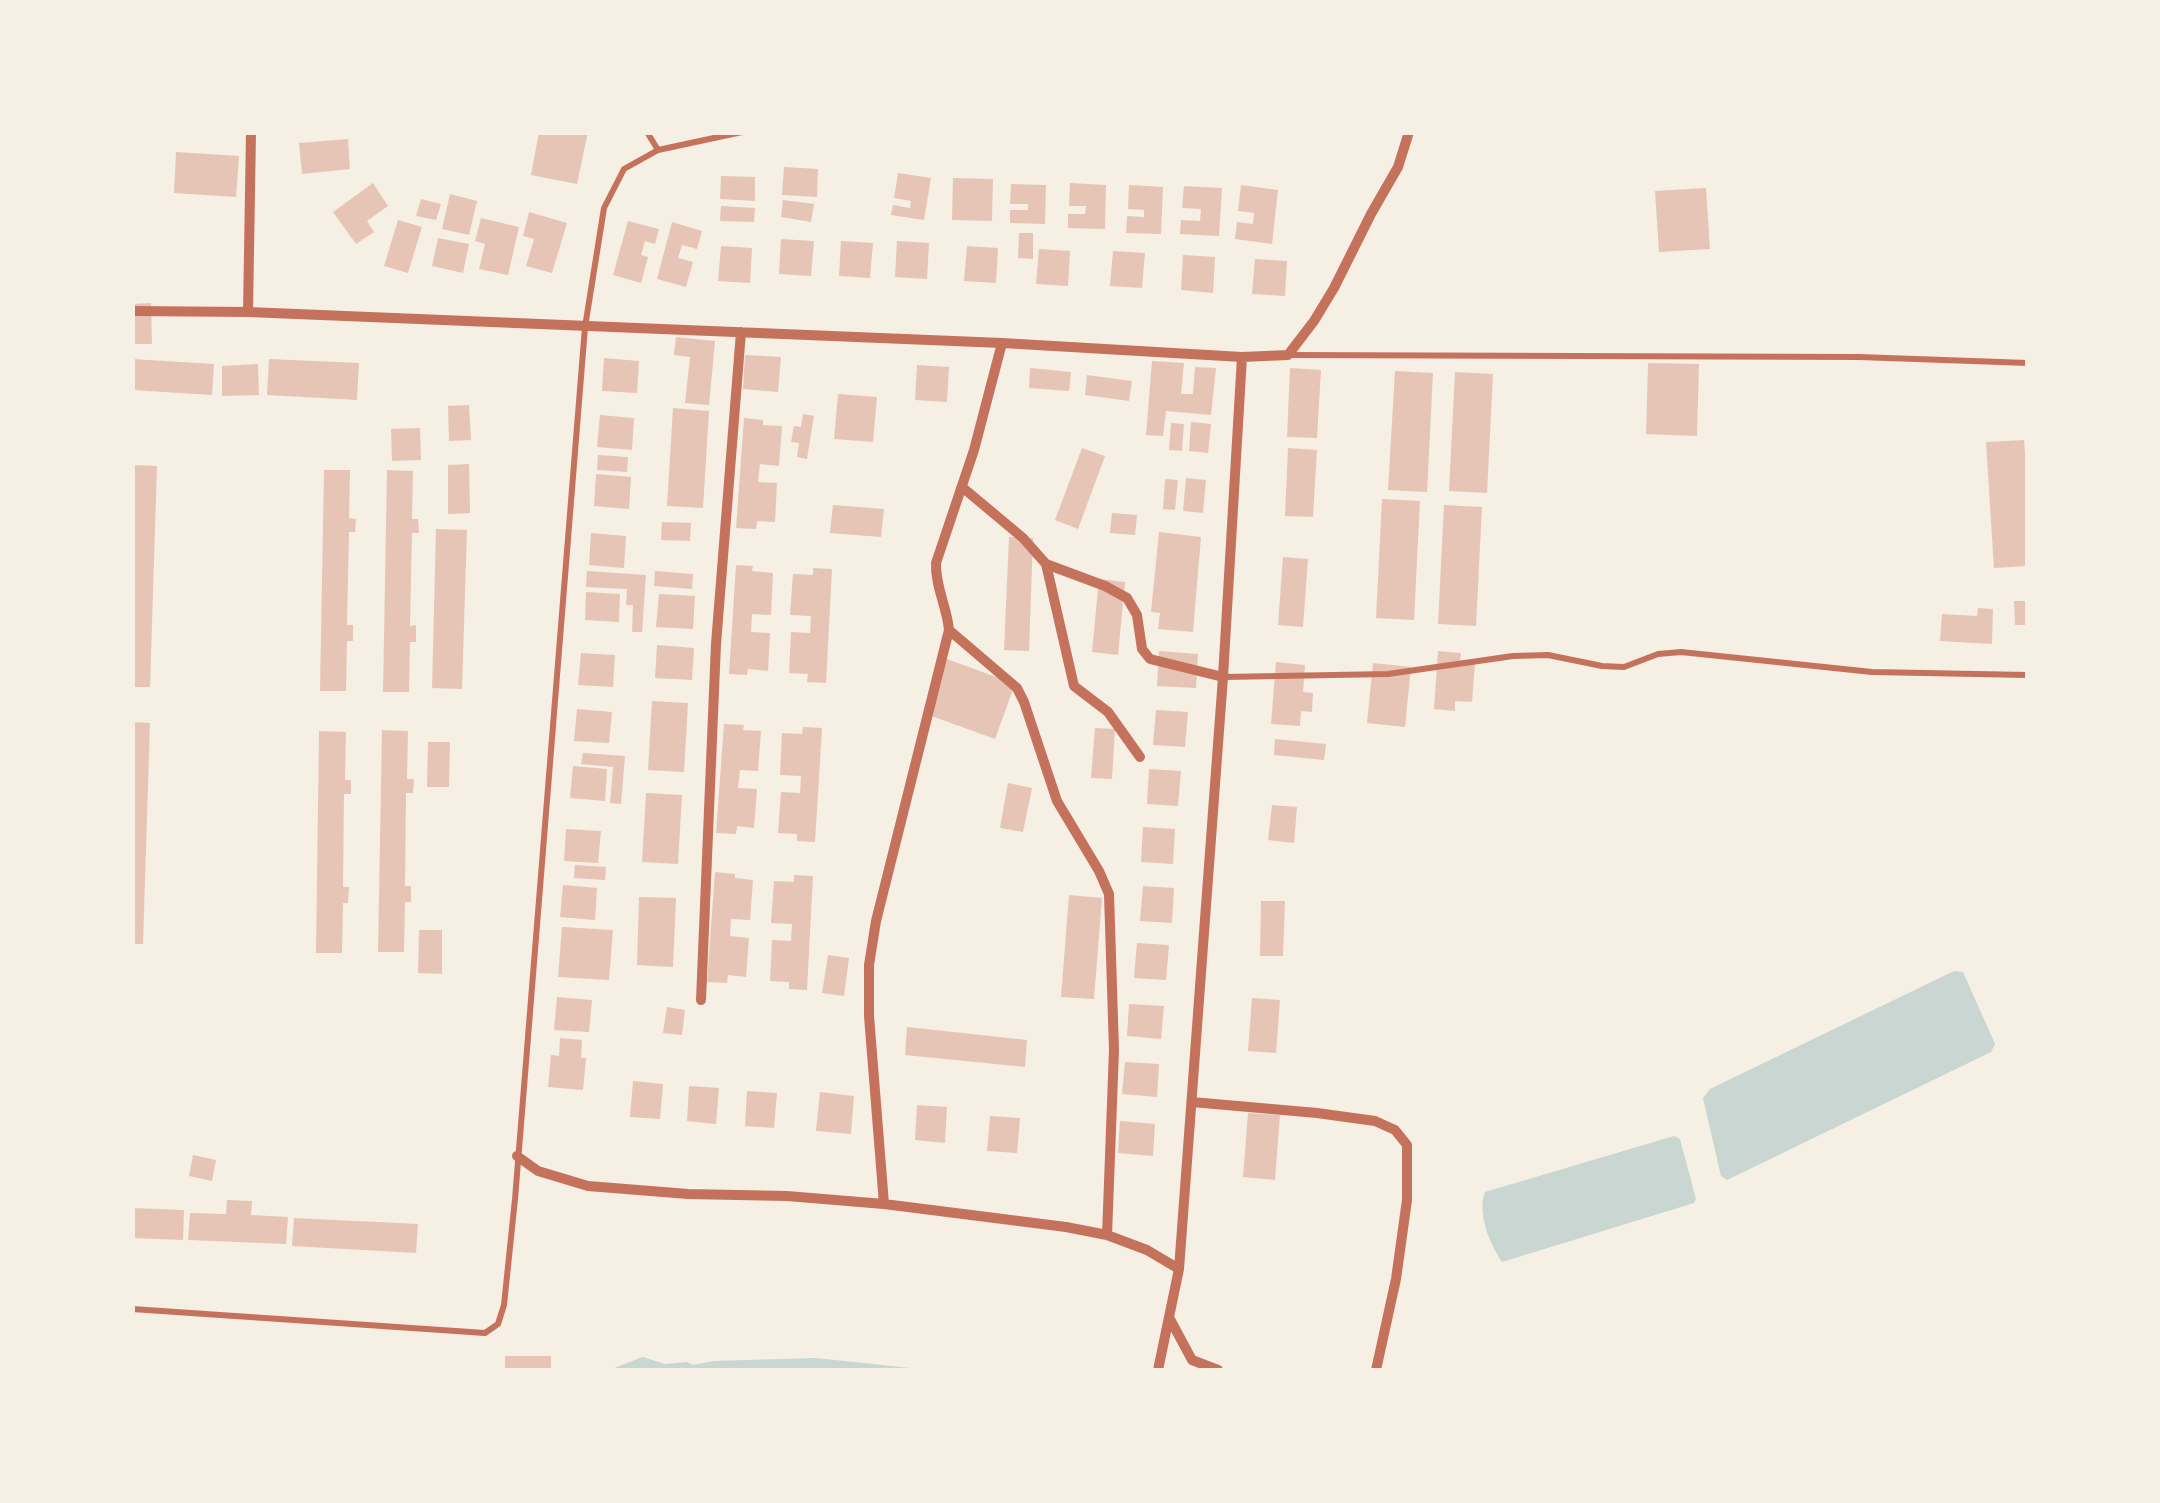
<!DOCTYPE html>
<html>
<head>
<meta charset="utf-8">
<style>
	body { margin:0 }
	#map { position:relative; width:2160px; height:1503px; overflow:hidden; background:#f6efe4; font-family:"Archivo Narrow",sans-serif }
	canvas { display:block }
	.frame { position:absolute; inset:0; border:135px solid #f6efe4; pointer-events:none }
</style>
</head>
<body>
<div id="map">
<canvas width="2160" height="1503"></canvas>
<div class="frame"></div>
</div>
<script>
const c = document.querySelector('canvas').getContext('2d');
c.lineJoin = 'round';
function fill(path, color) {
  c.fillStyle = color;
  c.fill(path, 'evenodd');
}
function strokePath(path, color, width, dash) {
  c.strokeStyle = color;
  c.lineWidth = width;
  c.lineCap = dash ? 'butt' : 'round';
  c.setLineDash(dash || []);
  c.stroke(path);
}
fill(new Path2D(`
	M1954,971l9,1 32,72 -4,8 -264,128 -6,-4 -18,-78 7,-9z
	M1674,1136l6,3 16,60 -2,4 -192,59c-12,-18 -25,-48 -17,-70z
	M643,1357l22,7 22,-2 6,3 21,-4 102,-3 113,12h-320z`), '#c9d6d2');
fill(new Path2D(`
	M539,132h49l-11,52 -46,-9z
	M348,139l2,30 -48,5 -3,-31z
	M176,152l63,4 -3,41 -62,-4z
	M784,167l34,2 -1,28 -35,-2z
	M898,173l33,5 -7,42 -33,-5 2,-10 17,3 1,-7 -17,-3z
	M721,176l34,1v24l-35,-2z
	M953,178l40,1 -1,42 -40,-1z
	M373,183l15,23 -21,15 7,11 -18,12 -23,-32z
	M1070,183l36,2 -1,44 -37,-1v-14h17l1,-8h-17z
	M1011,184l35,1 -1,39 -35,-1v-13h18v-6h-18z
	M1129,185l34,2 -2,47 -35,-1 1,-17 17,1v-7l-16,-1z
	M1241,185l37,5 -6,54 -37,-5 2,-17 16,2 1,-11 -16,-2z
	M1184,186l38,2 -3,48 -39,-2 1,-14 19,1 1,-12 -19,-1z
	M1706,188l4,61 -51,3 -4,-61z
	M450,194l27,7 -8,34 -27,-6z
	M421,199l20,5 -5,16 -20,-4z
	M783,200l31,4 -3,18 -30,-5z
	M721,206l34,2 -1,14 -34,-1z
	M529,212l38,11 -15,50 -26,-7 8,-27 -11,-3z
	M481,218l38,9 -11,48 -29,-6 6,-25 -10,-3z
	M398,220l24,7 -14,46 -24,-7z
	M628,221l31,8 -4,15 -10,-3 -4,14 7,2 -7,26 -28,-8z
	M672,222l30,9 -5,18 -15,-4 -4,13 15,4 -7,25 -29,-8z
	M1019,233h14v26l-15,-1z
	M438,238l31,6 -6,29 -31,-7z
	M781,239l33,2 -3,35 -32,-2z
	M841,241l32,2 -3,35 -31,-2z
	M897,241l32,2 -2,36 -32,-2z
	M721,246l31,2 -2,35 -32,-2z
	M967,246l31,2 -2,35 -32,-2z
	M1039,249l31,2 -2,35 -32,-2z
	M1113,251l32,2 -3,35 -32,-2z
	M1183,255l32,2 -2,36 -32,-3z
	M1255,259l32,2 -2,35 -33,-2z
	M151,303l1,41h-20v-40z
	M676,337l39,4 -6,64 -24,-2 5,-46 -16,-2z
	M745,355l36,2 -3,35 -35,-3z
	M604,358l35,3 -2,32 -35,-2z
	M132,359l82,5 -2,31 -80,-5z
	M269,359l90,4 -2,37 -90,-5z
	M1152,361l32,2 -3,31h12l2,-27 21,1 -5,47 -45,-4 -3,25 -17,-1z
	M1648,363l51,1 -2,72 -51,-2z
	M258,364l1,31 -37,1v-30z
	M917,365l32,2 -2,35 -32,-2z
	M1030,368l41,4 -2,19 -40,-3z
	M1290,368l31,2 -4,68 -30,-1z
	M1395,371l38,2 -6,119 -39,-2z
	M1455,372l38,2 -6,119 -38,-2z
	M1087,375l45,6 -3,20 -44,-6z
	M838,394l39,3 -4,45 -39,-3z
	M469,405l2,35 -22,1 -1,-35z
	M673,408l36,3 -6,97 -36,-2z
	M803,414l11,2 -7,43 -10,-2 2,-14 -8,-1 3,-16 7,1z
	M600,415l34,3 -2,32 -35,-3z
	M744,418l19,2v5l19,1 -3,40 -19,-2 -2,18 19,1 -2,39 -18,-1 -1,8 -20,-1z
	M1191,422l20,2 -3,29 -19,-2z
	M1171,423l13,1 -2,27 -13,-1z
	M420,428l1,32 -29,1 -1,-32z
	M2024,440l4,55v71l-34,2 -8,-126z
	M1082,448l23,8 -27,73 -23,-9z
	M1288,448l29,2 -4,67 -28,-1z
	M598,455l30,2 -1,15 -30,-2z
	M469,464l1,49 -22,1v-49z
	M132,465l25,1 -7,221h-18z
	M324,470h26l-1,48 7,1 -1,13h-6l-2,93h6v16h-6l-1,50h-26z
	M387,470l26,1 -1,48h6l1,14h-7l-2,93 6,-1v17h-6l-1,50h-26z
	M596,474l35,3 -2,32 -35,-3z
	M1186,478l20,2 -3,33 -20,-2z
	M1165,479l13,1 -3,30 -12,-1z
	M1382,499l38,2 -6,119 -38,-2z
	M833,505l51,4 -3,28 -51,-4z
	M1444,505l38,2 -6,119 -38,-2z
	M1112,513l25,2 -2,20 -25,-2z
	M662,522l29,1 -1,18 -29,-1z
	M436,529l31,1 -5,159 -30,-1z
	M1159,532l42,5 -8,95 -35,-3 2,-16 -9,-1z
	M591,533l35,3 -2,32 -35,-3z
	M1009,537l24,1 -4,113 -25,-1z
	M1283,557l25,2 -5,68 -25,-2z
	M736,565l17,1 -1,5 21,2 -2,42 -19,-1 -1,18 19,1 -2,38 -20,-2 -1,6 -18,-1z
	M813,568l19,1 -6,114 -19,-1 1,-8 -19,-1 2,-41 19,1 1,-17 -21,-1 3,-41 20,1z
	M587,571l59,4 -4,57h-10l1,-27h-7l1,-16 -41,-2z
	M655,571l38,3 -1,15 -38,-3z
	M1099,579l26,3 -7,73 -26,-3z
	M586,592l34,2 -1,28 -34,-2z
	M659,594l36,2 -2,33 -37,-2z
	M2014,601h13l1,24h-13z
	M1978,608l15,1 -1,35 -52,-3 2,-27 35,2z
	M657,645l37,3 -2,32 -37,-2z
	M1159,651l39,3 -2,34 -39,-2z
	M1438,651l23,2 -1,8 15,1 -3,40 -17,-1v10l-21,-2z
	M581,653l34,2 -2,32 -35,-2z
	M947,659l68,25 -20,55 -69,-25z
	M1276,662l29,3 -2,27 10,1 -1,19 -11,-1 -1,15 -29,-2z
	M1373,663l38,4 -6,60 -38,-4z
	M652,701l36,2 -4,69 -36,-2z
	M577,709l35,3 -3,31 -35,-2z
	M1156,710l32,2 -3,35 -32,-2z
	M132,722l18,1 -7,221h-11z
	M724,724l20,1 -1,5 18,1 -3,40 -18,-1 -2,18 19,1 -3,39 -17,-2 -1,8 -20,-1z
	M803,727l19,1 -7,114 -18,-1v-7l-19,-1 3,-41 19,1 1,-17 -21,-1 2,-42 20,1z
	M1095,728l20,1 -3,50 -21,-1z
	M382,730l26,1 -1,48h7l-1,14h-7l-1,93h6v16h-6l-1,50h-26z
	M319,731l27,1 -1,48h6v14h-7l-1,93h6l-1,16h-5l-1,50h-26z
	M1275,739l51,5 -2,16 -50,-5z
	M428,742h22l-1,45h-22z
	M583,753l42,3 -4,48 -11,-1 3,-36 -32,-3z
	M573,766l34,3 -2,32 -35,-3z
	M1149,769l32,2 -3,35 -31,-2z
	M1008,783l24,5 -9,44 -23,-4z
	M646,793l36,2 -4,69 -36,-2z
	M1272,805l25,2 -3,36 -26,-3z
	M1143,827l32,2 -2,35 -32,-2z
	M566,829l35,2 -3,32 -34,-2z
	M575,865l31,2 -1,13 -31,-2z
	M715,872l20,2v4l18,2 -3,40 -19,-1 -1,17 19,2 -3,39 -18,-2 -1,8 -20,-1z
	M794,875l19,1 -6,114 -18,-1v-7l-19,-1 2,-41 19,1 1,-17 -21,-1 3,-42 20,1z
	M563,885l34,3 -2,32 -35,-3z
	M1143,886l31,2 -2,35 -32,-2z
	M1069,895l33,3 -8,101 -33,-2z
	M639,897l37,1 -3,69 -36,-2z
	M1261,901h24l-2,55h-23z
	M562,927l51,3 -4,50 -51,-3z
	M419,930h23v44l-24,-1z
	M1137,943l32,2 -3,35 -32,-2z
	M828,955l21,3 -5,38 -22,-3z
	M557,997l35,3 -3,32 -35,-2z
	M1252,998l28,2 -4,53 -28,-2z
	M1129,1004l35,2 -3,33 -34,-3z
	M667,1007l18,3 -3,25 -19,-2z
	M907,1027l120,13 -2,27 -120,-12z
	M560,1038l22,2 -1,18h5l-3,32 -35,-3 3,-32 8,1z
	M1125,1062l34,2 -2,33 -35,-3z
	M633,1081l30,3 -3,35 -30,-2z
	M689,1086l30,2 -3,36 -29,-3z
	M747,1091l30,2 -3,35 -29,-2z
	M820,1092l34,4 -3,38 -35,-3z
	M917,1105l30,2 -2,36 -30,-3z
	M1248,1113l32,2 -5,65 -32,-3z
	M990,1116l30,2 -3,35 -30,-2z
	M1120,1121l35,3 -2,32 -35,-3z
	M193,1155l23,5 -4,21 -23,-5z
	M227,1200l25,1 -1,14 37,2 -2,27 -98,-4 2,-27 36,1z
	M132,1208l52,2 -1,30 -51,-2z
	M294,1218l124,6 -2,29 -124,-7z
	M505,1356h46v14h-46z`), '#e6c5b7');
strokePath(new Path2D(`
	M647,132l11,18
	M1289,355l570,2 169,6
	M1224,677l164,-3 125,-18 35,-1 54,11 22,1 34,-13 23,-2 191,20 156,3
	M132,1309l353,24 13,-9 6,-19 11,-106 70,-872 19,-119 20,-39 34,-19 84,-18`), '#c5725c', 6);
strokePath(new Path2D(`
	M132,311l116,1 754,31 240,14 46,-2 26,-34 20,-33 37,-74 27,-47 11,-35
	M248,312l3,-180
	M962,487l61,51 23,26 28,122 34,26 32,45
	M1046,564l59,22 22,12 10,17 5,34 8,10 73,18
	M949,630l68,58 7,14 33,99 42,70 10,23 5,156 -7,185
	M701,1000l15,-356 25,-312
	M1192,1102l125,11 58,8 20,9 12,15v55l-11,79 -20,91
	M517,1156l21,15 50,15 100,8 99,2 97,8 182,23 41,8 40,15 32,19
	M884,1204l-15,-188v-51l7,-44 73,-291c-2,-23 -14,-44 -13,-67l38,-113 28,-107
	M1170,1319l22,41 26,10
	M1158,1370l21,-101 44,-592 19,-320`), '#c5725c', 10);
</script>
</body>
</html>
